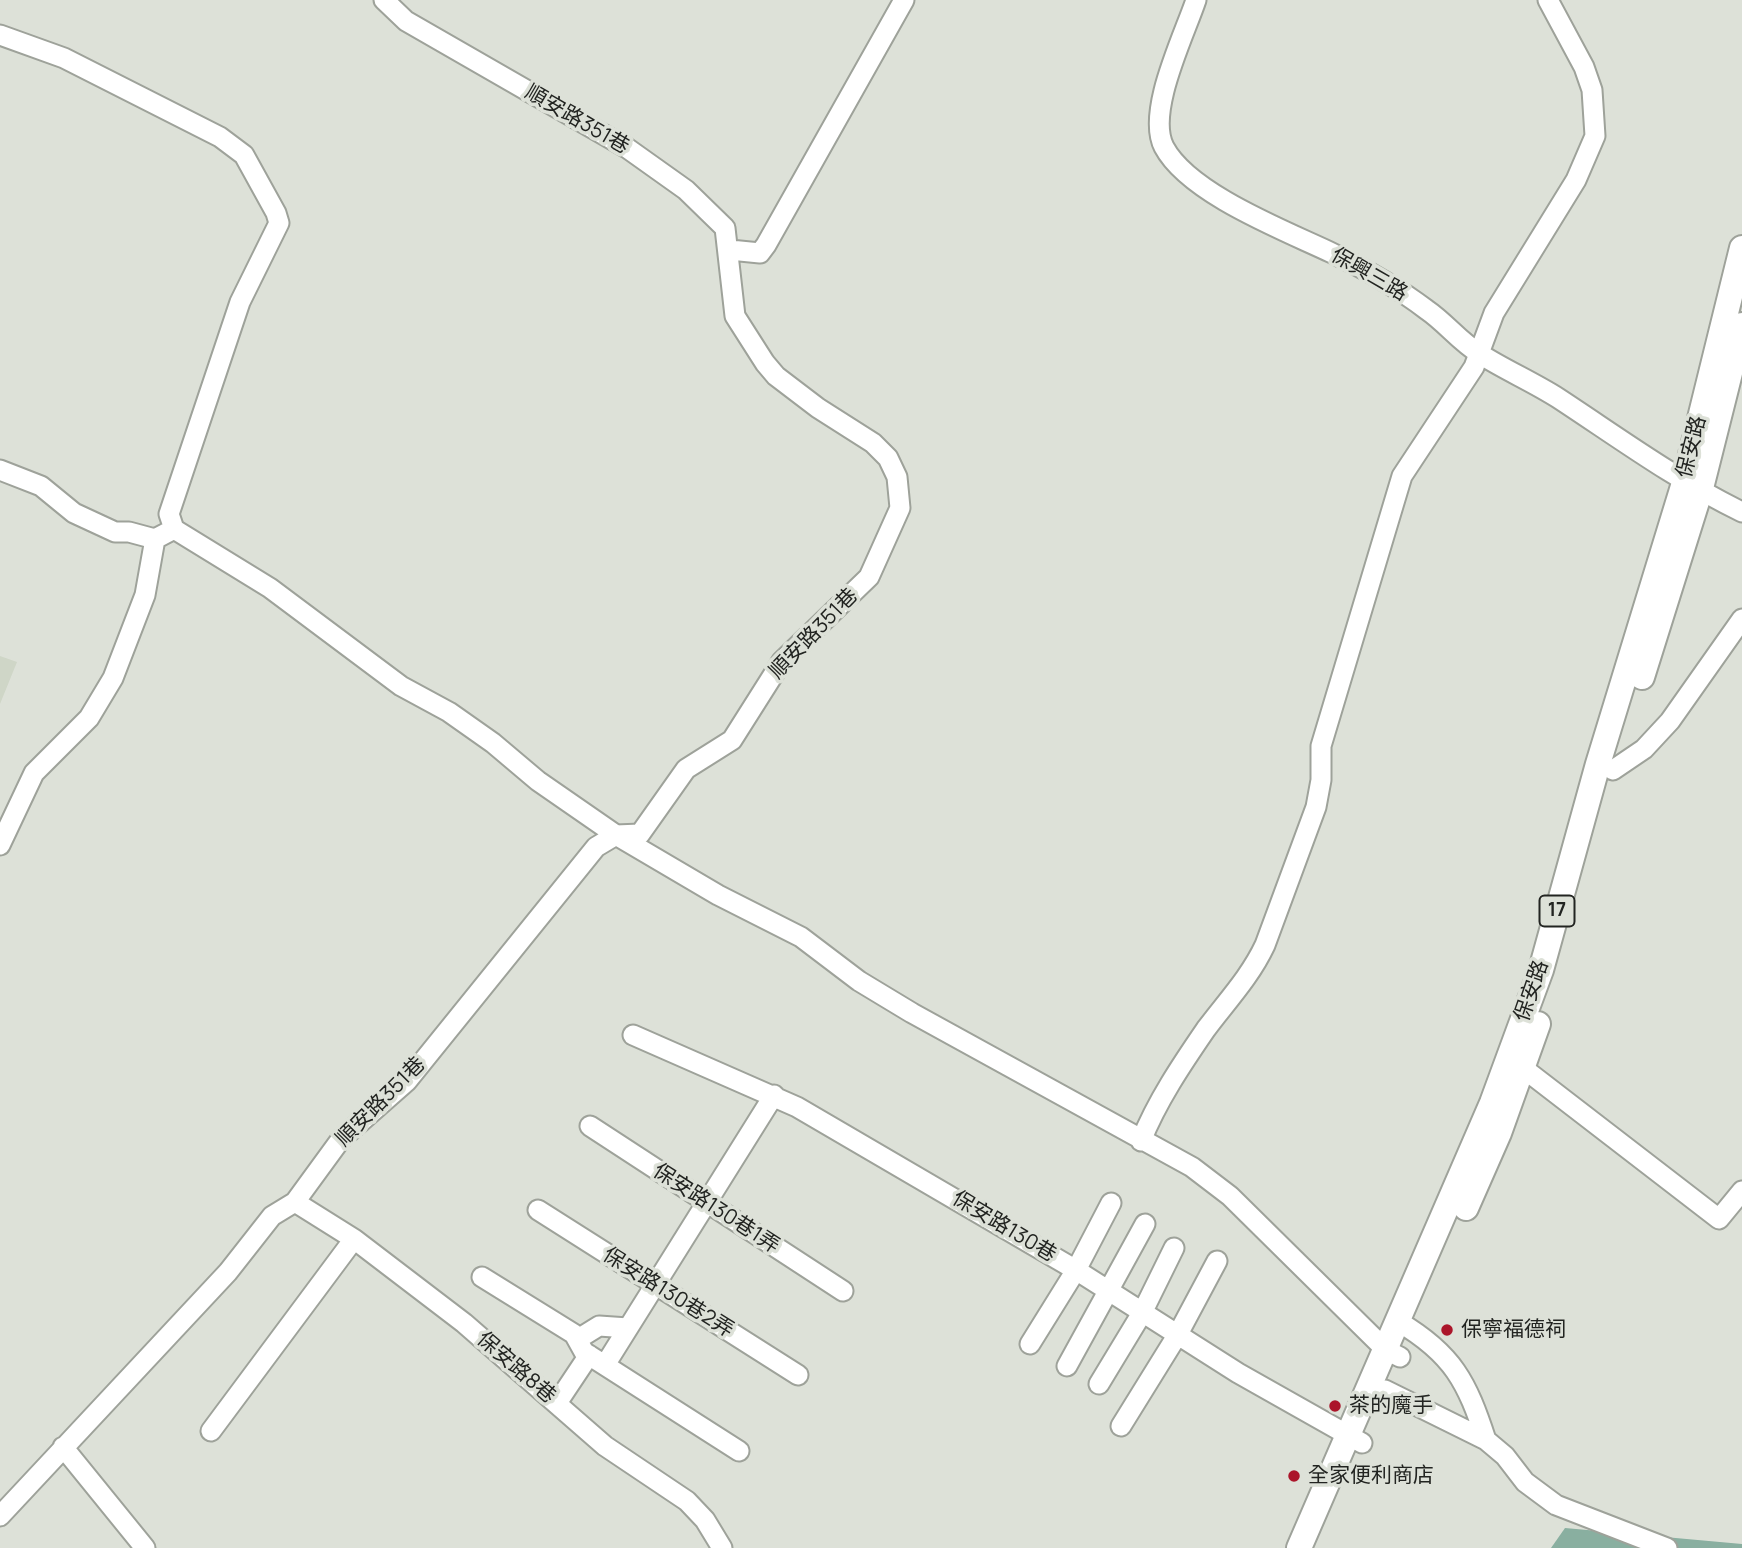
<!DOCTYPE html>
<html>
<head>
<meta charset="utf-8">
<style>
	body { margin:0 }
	canvas { display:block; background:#dde1d8 }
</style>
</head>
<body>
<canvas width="1742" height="1548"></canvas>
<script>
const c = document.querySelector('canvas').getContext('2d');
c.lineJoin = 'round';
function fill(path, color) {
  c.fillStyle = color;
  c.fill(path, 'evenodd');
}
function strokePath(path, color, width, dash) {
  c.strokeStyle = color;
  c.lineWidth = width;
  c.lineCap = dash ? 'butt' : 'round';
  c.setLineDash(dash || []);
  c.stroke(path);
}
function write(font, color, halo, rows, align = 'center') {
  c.font = font + ' Manrope,"Noto Sans TC",sans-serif';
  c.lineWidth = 7;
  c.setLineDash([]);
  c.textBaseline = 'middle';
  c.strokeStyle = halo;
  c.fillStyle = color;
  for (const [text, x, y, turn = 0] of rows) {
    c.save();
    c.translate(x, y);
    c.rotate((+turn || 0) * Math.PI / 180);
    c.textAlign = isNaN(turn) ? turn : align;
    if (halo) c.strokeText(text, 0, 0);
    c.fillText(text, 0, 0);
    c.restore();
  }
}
fill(new Path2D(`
	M0,656l17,6 -17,42z`), '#cfd6c7');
fill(new Path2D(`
	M1565,1528l177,16v4h-191z`), '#89afa0');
const minor = new Path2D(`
	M1196,0c-12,36 -50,112 -32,147 25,47 122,84 168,106 33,16 66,35 95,57 19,13 33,32 53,44 25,16 53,28 78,44 61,40 118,82 184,114
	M0,35l64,23 156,79 24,18 32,58 3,10 -39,79 -71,212 5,15 96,59 131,98 48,26 44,31 45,38 78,54 102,60 83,42 58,44 53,32 280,154 38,29 156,154 14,7
	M730,250l30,3 6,-8 138,-245
	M0,470l41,16 33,27 41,19h14l26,7
	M1613,770l31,-21 26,-28 72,-102
	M0,845l34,-72 55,-55 24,-40 32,-83 10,-56 19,-10
	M633,1035l164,72 279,163 162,103 124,70
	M1523,1068l196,151 23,-28
	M590,1126l253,165
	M1141,1141c16,-40 41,-77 65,-112 21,-28 44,-52 59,-84l51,-138 5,-27v-34l81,-270 72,-109 20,-54 82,-133 19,-44 -3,-46 -8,-23 -36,-67
	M295,1202l59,37 110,84 141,123 82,55 18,19 17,28
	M538,1210l260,165
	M482,1277l92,57 10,18 155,99
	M1399,1322c54,32 68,60 87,118
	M578,1339l21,-13 29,2
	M1030,1344l46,-74 35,-67
	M605,1365l169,-270
	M1067,1366l78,-142
	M1099,1384l43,-71 32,-65
	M1385,1390l101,50 19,16 20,26 31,23 111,43
	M557,1403l32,-48
	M1121,1426l57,-92 39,-73
	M211,1431l143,-192
	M63,1447l82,101
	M0,1516l228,-244 44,-56 23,-14 46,-63 66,-58 189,-234 20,-12 24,-1 46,-65 46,-29 50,-79 87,-84 31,-69 -3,-31 -9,-19 -15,-15 -55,-35 -42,-32 -11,-13 -30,-47 -10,-88 -39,-38 -59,-42 -221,-127 -22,-21`);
const major = new Path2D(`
	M1642,677l58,-185 42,-167
	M1466,1208l33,-75 39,-109
	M1299,1548l193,-445 49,-133 57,-206 86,-281 58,-235`);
strokePath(minor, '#9ea29a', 23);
strokePath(major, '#9ea29a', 28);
strokePath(minor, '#fff', 19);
strokePath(major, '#fff', 24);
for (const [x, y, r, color] of [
	[1447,1330,7,"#ab152a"],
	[1335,1406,7,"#ab152a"],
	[1294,1476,7,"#ab152a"]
]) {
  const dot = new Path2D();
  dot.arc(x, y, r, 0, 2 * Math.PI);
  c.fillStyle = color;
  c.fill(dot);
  strokePath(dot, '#dde1d8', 2.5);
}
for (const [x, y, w] of [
	[1557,911,35]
]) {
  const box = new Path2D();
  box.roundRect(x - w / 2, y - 15.5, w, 31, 5);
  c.fillStyle = '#dde1d8';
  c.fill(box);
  strokePath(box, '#222421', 2);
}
write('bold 19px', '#222421', null, [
	["17",1557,911]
]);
write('21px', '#222421', '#dde1d8', [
	["順安路351巷",577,120,30],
	["保興三路",1369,275,30],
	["保安路",1692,447,-76],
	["順安路351巷",814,634,-46],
	["保安路",1532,991,-71],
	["順安路351巷",381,1102,-45],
	["保安路130巷1弄",716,1209,33],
	["保安路130巷",1004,1227,31],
	["保安路130巷2弄",668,1293,32],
	["保安路8巷",516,1368,41]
]);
write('21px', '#222421', '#dde1d8', [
	["保寧福德祠",1461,1330],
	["茶的魔手",1349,1406],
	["全家便利商店",1308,1476]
], 'left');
</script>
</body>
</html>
